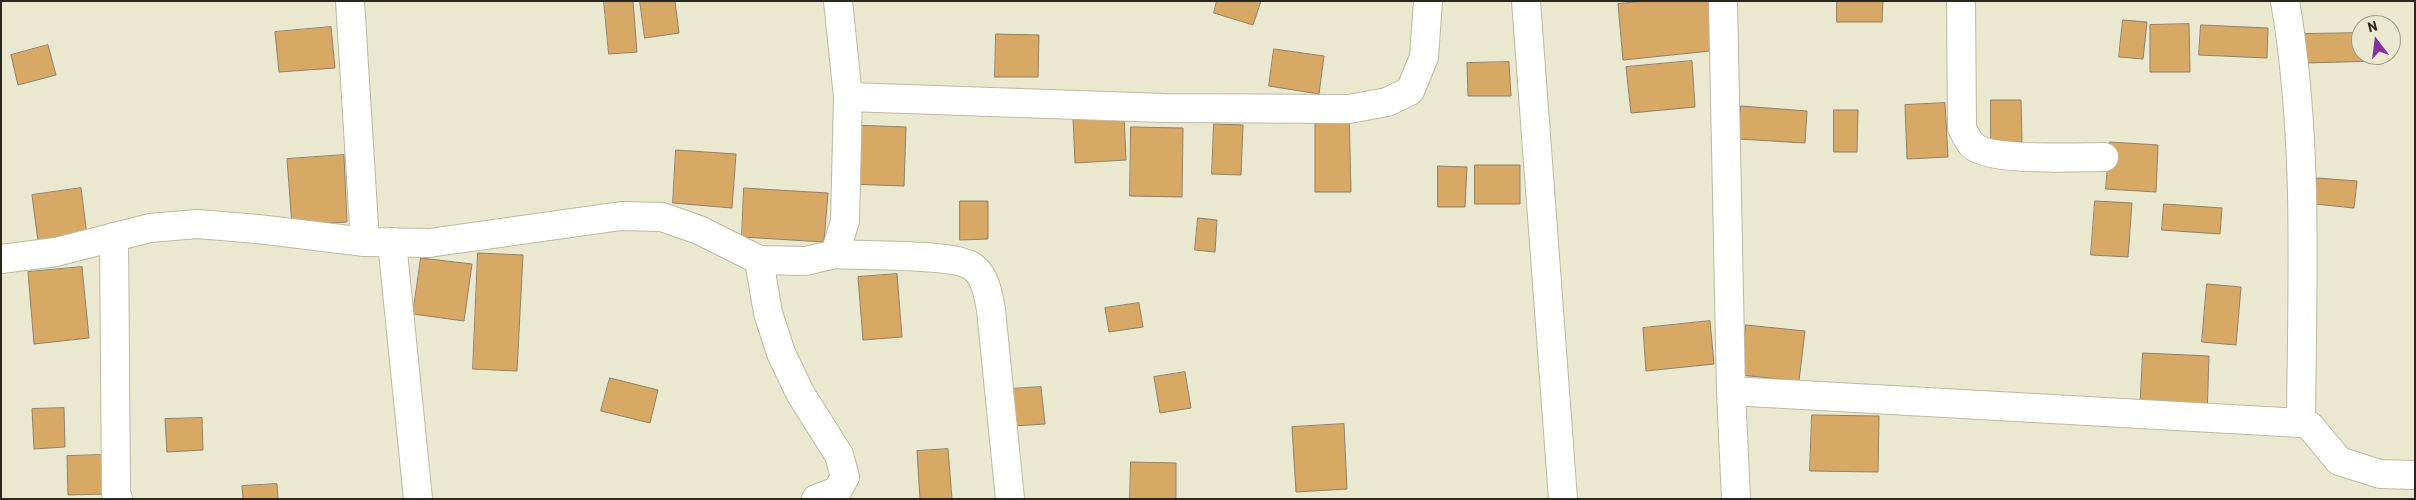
<!DOCTYPE html>
<html>
<head>
<meta charset="utf-8">
<style>
	body { margin:0 }
	#map { position:relative; width:2416px; height:500px; overflow:hidden; background:#eae9cf; font-family:Barlow,sans-serif }
	canvas { display:block }
	.frame { position:absolute; inset:0; border:2px solid #29281f; pointer-events:none }
	.north { position:absolute; left:2351px; top:15px; width:50px; height:50px; box-sizing:border-box; background:#eae9cf; border:1px solid #9d9c89; border-radius:50%; rotate:345deg; font-size:14px; font-weight:700; line-height:20px; text-align:center; color:#29281f }
	.north::after { content:''; display:block; margin:auto; width:18px; height:22px; background:#83319f; clip-path:polygon(50% 0,100% 100%,50% 72%,0 100%) }
</style>
</head>
<body>
<div id="map">
<canvas width="2416" height="500"></canvas>
<div class="frame"></div>
<div class="north">N</div>
</div>
<script>
const c = document.querySelector('canvas').getContext('2d');
c.lineJoin = 'round';
function fill(path, color) {
  c.fillStyle = color;
  c.fill(path, 'evenodd');
}
function strokePath(path, color, width, dash) {
  c.strokeStyle = color;
  c.lineWidth = width;
  c.lineCap = dash ? 'butt' : 'round';
  c.setLineDash(dash || []);
  c.stroke(path);
}
const building = new Path2D(`
	M604,1h29l4,51 -28,2z
	M640,1h35l4,32 -34,5z
	M1217,1h44l-8,24 -39,-12z
	M1646,1h69l5,49 -97,10 -5,-56z
	M1837,1h46l-1,21h-45z
	M2123,20l24,2 -4,37 -24,-2z
	M2189,24l1,48h-40v-47z
	M2201,25l67,3 -1,30 -68,-3z
	M331,27l4,41 -56,4 -4,-40z
	M2361,33v22h21v6l-78,2 -1,-29z
	M996,34l43,1 -1,42h-43z
	M48,45l8,30 -38,10 -7,-30z
	M1274,49l50,7 -5,38 -50,-8z
	M1692,61l3,46 -64,6 -5,-46z
	M1509,62l2,34h-43l-1,-33z
	M1991,100h30l1,42h-31z
	M1945,103l3,54 -41,2 -2,-54z
	M1741,106l66,5 -2,32 -66,-4z
	M1349,109l2,83h-36v-74z
	M1834,110h24l-1,42h-23z
	M1124,114l2,46 -51,3 -2,-46z
	M1214,124l29,1 -2,50 -29,-1z
	M852,125l54,2 -2,59 -54,-2z
	M1131,127l52,1 -1,69 -52,-1z
	M2110,142l48,3 -2,47 -50,-3z
	M676,150l60,4 -4,54 -59,-5z
	M344,155l3,67 -55,3 -5,-66z
	M1475,165h45v39h-45z
	M1438,166l29,1 -2,40h-27z
	M2317,178l40,3 -3,27 -39,-4z
	M81,188l6,47 -49,6 -6,-46z
	M744,188l84,5 -4,49 -82,-5z
	M960,201h28v38l-28,1z
	M2095,201l37,2 -4,54 -37,-2z
	M2164,204l58,4 -2,26 -58,-4z
	M1198,218l19,2 -2,32 -20,-2z
	M478,253l45,2 -6,116 -44,-2z
	M421,258l51,6 -8,57 -51,-7z
	M82,267l7,71 -55,6 -6,-72z
	M897,274l5,63 -39,3 -5,-63z
	M2207,284l34,3 -5,58 -34,-3z
	M1139,303l4,24 -34,5 -4,-24z
	M1710,321l4,43 -68,7 -3,-43z
	M1746,325l59,6 -6,50 -59,-6z
	M2143,353l66,3 -2,61 -67,-3z
	M1185,372l6,36 -31,5 -6,-36z
	M610,378l48,12 -8,33 -49,-12z
	M1041,387l4,37 -32,2 -3,-37z
	M64,408l1,39 -31,2 -2,-40z
	M1812,415l67,1 -1,56 -68,-1z
	M202,418l1,32 -36,2 -2,-33z
	M1344,424l3,65 -51,3 -4,-65z
	M948,449l4,50h-32l-3,-48z
	M103,455l1,39 -36,1 -1,-39z
	M1131,462l45,1v36h-46z
	M277,484l1,15h-35l-1,-13z`);
fill(building, '#d8a865');
strokePath(building, '#8f806c', 1);
const minor = new Path2D(`
	M350,1l15,241
	M1526,1l37,498
	M1723,1l8,390 5,108
	M1961,1l1,127c3,6 6,13 10,17 17,17 107,12 132,12
	M2285,1c24,139 17,282 16,422
	M848,97l316,11 185,1 38,-7 23,-11 14,-34 4,-56
	M114,237l2,256 2,6
	M392,242l26,257
	M835,254c26,2 121,-1 138,13 13,10 15,28 18,43l19,189
	M759,260l9,53 13,40 19,40 39,62 6,22 -8,14 -21,8
	M1731,391l570,32 9,3 29,35 41,13 35,1`);
const tertiary = new Path2D(`
	M1,259l55,-7 94,-24 47,-4 61,5 107,13 64,1 192,-27 41,1 37,13 60,30 47,1 29,-7 10,-33 3,-124 -10,-96`);
strokePath(minor, '#bbbaa1', 30);
strokePath(tertiary, '#bbbaa1', 30);
strokePath(minor, '#fff', 28);
strokePath(tertiary, '#fff', 28);
</script>
</body>
</html>
